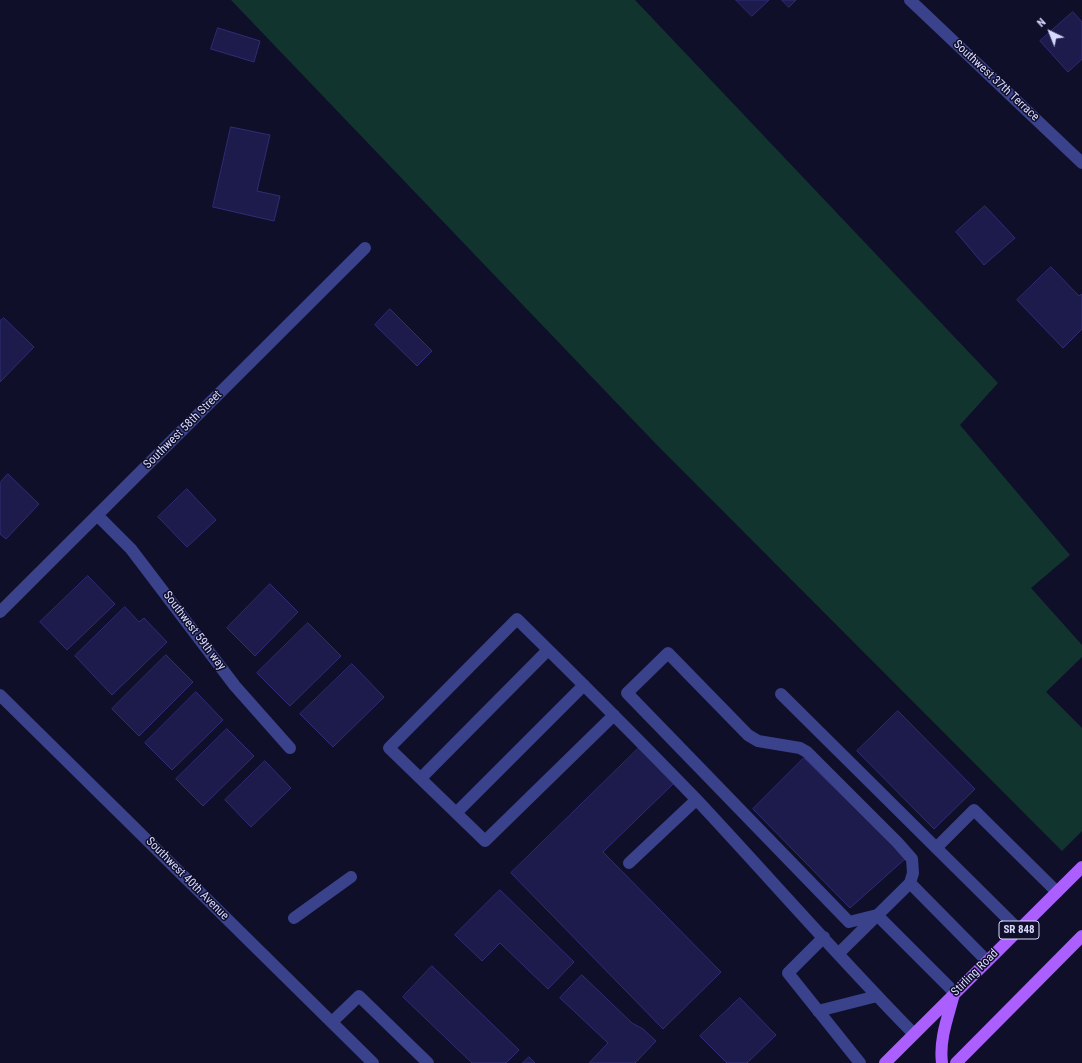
<!DOCTYPE html>
<html>
<head>
<meta charset="utf-8">
<style>
	body { margin:0 }
	#map { position:relative; width:1082px; height:1063px; overflow:hidden; background:#100f2a; font-family:"Roboto Condensed",sans-serif }
	canvas { display:block }
	.north { position:absolute; left:1030px; top:12px; width:40px; height:40px; -webkit-text-stroke:3px #100f2a; paint-order:stroke; rotate:317deg; font-size:11px; font-weight:700; line-height:16px; text-align:center; color:#d8d9ff }
	.north::after { content:''; display:block; margin:auto; width:14px; height:18px; background:#d8d9ff; clip-path:polygon(50% 0,100% 100%,50% 72%,0 100%) }
</style>
</head>
<body>
<div id="map">
<canvas width="1082" height="1063"></canvas>
<div class="north">N</div>
</div>
<script>
const c = document.querySelector('canvas').getContext('2d');
c.lineJoin = 'round';
function fill(path, color) {
  c.fillStyle = color;
  c.fill(path, 'evenodd');
}
function strokePath(path, color, width, dash) {
  c.strokeStyle = color;
  c.lineWidth = width;
  c.lineCap = dash ? 'butt' : 'round';
  c.setLineDash(dash || []);
  c.stroke(path);
}
function write(font, color, halo, rows, align = 'center') {
  c.font = font + ' "Roboto Condensed",sans-serif';
  c.lineWidth = 3;
  c.setLineDash([]);
  c.textBaseline = 'middle';
  c.strokeStyle = halo;
  c.fillStyle = color;
  for (const [text, x, y, turn = 0] of rows) {
    c.save();
    c.translate(x, y);
    c.rotate((+turn || 0) * Math.PI / 180);
    c.textAlign = isNaN(turn) ? turn : align;
    if (halo) c.strokeText(text, 0, 0);
    c.fillText(text, 0, 0);
    c.restore();
  }
}
fill(new Path2D(`
	M231,0h404l363,383 -38,42 110,130 -39,33 51,57v12l-36,35 36,36v103l-20,20 -407,-408z`), '#12342e');
const building = new Path2D(`
	M736,0h33l-17,16z
	M782,0h14l-7,7z
	M1073,12l9,10v37l-14,13 -28,-31z
	M218,28l42,13 -6,21 -43,-13z
	M231,127l39,8 -13,56 23,5 -6,25 -61,-14z
	M985,206l30,32 -31,27 -28,-33z
	M1051,267l28,29 3,-2v35l-19,19 -46,-48z
	M390,309l42,42 -15,15 -42,-41z
	M4,318l30,29 -34,35v-61z
	M8,474l31,30 -33,35 -6,-5v-51z
	M187,489l29,31 -29,27 -29,-30z
	M88,576l27,28 -48,46 -27,-28z
	M270,584l28,28 -43,44 -28,-28z
	M125,607l14,15 5,-4 23,24 -55,53 -37,-39z
	M308,623l33,33 -51,50 -33,-33z
	M166,655l27,27 -54,54 -27,-27z
	M352,664l32,33 -51,50 -33,-33z
	M196,692l27,28 -51,50 -27,-27z
	M898,711l77,78 -41,40 -77,-78z
	M227,729l27,27 -51,50 -27,-27z
	M640,747l34,36 -71,69 118,120 -58,57 -152,-156z
	M804,758l102,100 -56,50 -97,-99z
	M265,761l26,27 -40,39 -26,-27z
	M500,890l74,72 -26,27 -48,-46 -18,18 -27,-26z
	M432,966l87,84 -13,13h-34l-69,-66z
	M582,975l50,48 11,6 13,12 -21,22h-46l19,-20 -48,-45z
	M740,998l36,37 -29,28h-20l-27,-27z
	M529,1057l6,6h-12z`);
fill(building, '#1d1b4b');
strokePath(building, '#302c78', 1);
strokePath(new Path2D(`
	M910,0l172,163
	M97,515l34,34 104,137 55,62
	M0,612l365,-364
	M781,694l238,236
	M0,695l373,368
	M614,715l-129,126 -96,-93 128,-129c60,59 120,119 179,180 73,78 143,159 218,235
	M421,778l127,-128
	M456,813l128,-128
	M936,848l38,-38 83,82
	M629,863l67,-63
	M910,883l77,78
	M877,915l78,78
	M294,918l57,-41
	M824,937l-36,36 72,90
	M839,953l71,-70 3,-10 -1,-14 -14,-16 -91,-91 -7,-4 -42,-7 -10,-6 -80,-82 -41,40 222,229 28,-7
	M818,1011l59,-15
	M332,1022l27,-26 69,67`), '#39428a', 12);
strokePath(new Path2D(`
	M885,1063l197,-196
	M942,1063c-3,-24 6,-46 12,-69
	M956,1063l126,-127`), '#ac5fff', 12);
for (const [x, y, w] of [
	[1019,930,40]
]) {
  const box = new Path2D();
  box.roundRect(x - w / 2, y - 9, w, 18, 3);
  c.fillStyle = '#100f2a';
  c.fill(box);
  strokePath(box, '#d8d9ff', 1);
}
write('bold 11px', '#d8d9ff', null, [
	["SR 848",1019,930]
]);
write('12px', '#d8d9ff', '#100f2a', [
	["Southwest 37th Terrace",996,81,43],
	["Southwest 58th Street",183,430,-45],
	["Southwest 59th way",194,631,53],
	["Southwest 40th Avenue",187,879,45],
	["Stirling Road",975,973,-45]
]);
</script>
</body>
</html>
